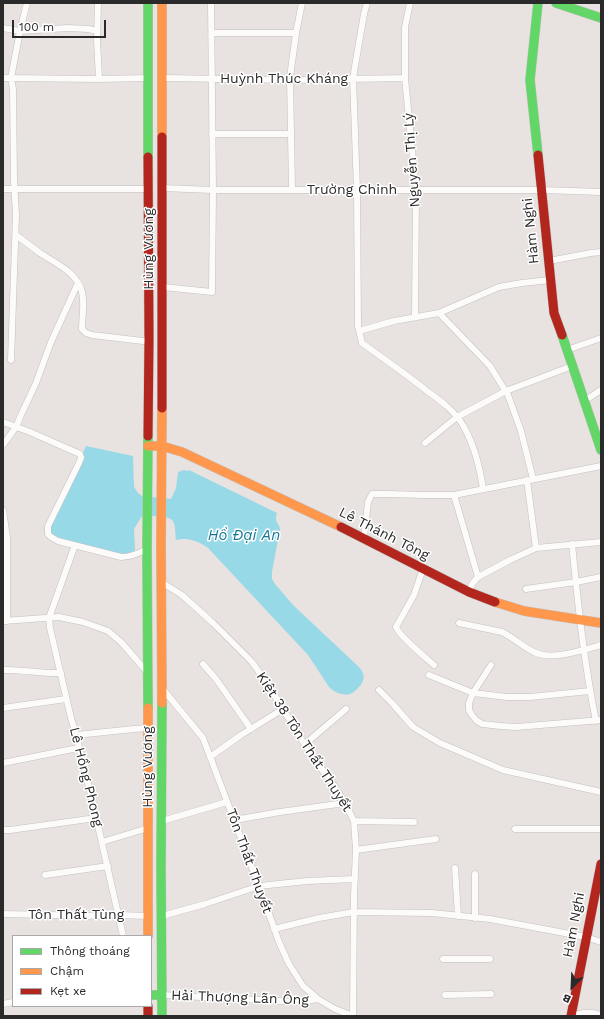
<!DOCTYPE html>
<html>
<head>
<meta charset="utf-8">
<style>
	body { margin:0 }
	#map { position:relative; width:604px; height:1019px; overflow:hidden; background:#e8e3e0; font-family:"Work Sans",sans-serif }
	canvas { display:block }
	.frame { position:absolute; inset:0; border:4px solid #2a2a2a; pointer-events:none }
	.legend { position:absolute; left:12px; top:935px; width:140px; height:72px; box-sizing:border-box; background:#fff; border:1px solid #aaa; margin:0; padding:5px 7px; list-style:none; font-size:12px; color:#2a2a2a }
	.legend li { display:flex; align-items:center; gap:8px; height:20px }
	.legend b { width:20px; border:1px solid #aaa }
	.north { position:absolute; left:552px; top:967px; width:40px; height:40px; -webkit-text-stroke:3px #fff; paint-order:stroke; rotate:204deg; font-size:11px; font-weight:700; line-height:16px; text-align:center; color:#2a2a2a }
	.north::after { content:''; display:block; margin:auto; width:14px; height:18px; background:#2a2a2a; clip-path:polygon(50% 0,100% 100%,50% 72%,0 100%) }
	.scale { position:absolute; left:12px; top:20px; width:94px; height:18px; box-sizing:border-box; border:2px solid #2a2a2a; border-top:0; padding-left:5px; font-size:12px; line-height:14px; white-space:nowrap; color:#2a2a2a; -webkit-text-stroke:3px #fff; paint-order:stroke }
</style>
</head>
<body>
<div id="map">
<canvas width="604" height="1019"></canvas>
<div class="frame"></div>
<ul class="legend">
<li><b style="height:5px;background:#63d668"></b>Thông thoáng</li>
<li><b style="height:5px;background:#ff974d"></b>Chậm</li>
<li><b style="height:5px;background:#b3261e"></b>Kẹt xe</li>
</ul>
<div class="north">B</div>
<div class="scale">100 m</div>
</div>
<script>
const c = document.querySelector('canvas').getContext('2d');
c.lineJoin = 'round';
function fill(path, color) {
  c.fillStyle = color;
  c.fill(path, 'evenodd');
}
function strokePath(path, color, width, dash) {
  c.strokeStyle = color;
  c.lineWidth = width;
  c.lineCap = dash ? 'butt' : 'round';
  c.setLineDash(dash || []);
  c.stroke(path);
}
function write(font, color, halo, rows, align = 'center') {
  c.font = font + ' "Work Sans",sans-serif';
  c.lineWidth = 3;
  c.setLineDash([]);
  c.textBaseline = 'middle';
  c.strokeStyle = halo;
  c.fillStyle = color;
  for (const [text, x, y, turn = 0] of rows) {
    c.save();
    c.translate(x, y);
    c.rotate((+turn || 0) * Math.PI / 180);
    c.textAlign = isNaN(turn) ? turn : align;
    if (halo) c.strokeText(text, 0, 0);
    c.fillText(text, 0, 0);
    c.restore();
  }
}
fill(new Path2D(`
	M86,446l47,10 1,31 4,6 4,3 29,3 5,-11 2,-16 6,-2 4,1 1,-1 88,43c-3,12 2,8 3,16l-8,43v7l3,5 18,21 67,63c6,8 4,14 -2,20 -3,3 -5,5 -8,6 -7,2 -16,-2 -21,-7l-21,-32 -100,-107c-10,-7 -20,-11 -32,-8 -1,-6 0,-13 -3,-19 -4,-6 -23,-5 -31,-5l-8,13 1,20 -2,4 -5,3 -77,-16 -4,-7 38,-76 -3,-2z`), '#97d9e6');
const street = new Path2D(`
	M98,3l-1,37 2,39
	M367,3l-3,11 -11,64 4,112 1,136 4,17c22,16 44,31 65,48 14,10 29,21 37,36 11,20 16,41 19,62
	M410,3l-5,24v51l11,112 -1,127
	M3,28l17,3 48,-3 20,1 9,2
	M212,33h84
	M3,78l96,1 50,-1
	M163,78l127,2 115,-2
	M212,134h79
	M163,188l50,2h328l60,2
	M3,189h146
	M292,190l-2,-113 6,-44 6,-30
	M16,235c8,6 16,12 24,18 15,10 38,20 42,39 3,13 0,24 0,37l4,4 6,2 51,6 6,-2
	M549,261l42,-8 10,-1
	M163,287l49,5 1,-102 -2,-187
	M439,313l51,53 18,29 13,36 12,48
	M359,331l35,-10 45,-8 60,-26 23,-4 28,-3
	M567,350l34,-12
	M11,360l5,-145 -2,-35 -1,-91 -2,-11 9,-47 7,-28
	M584,401l17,-11
	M3,422l27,10 50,22 1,4 -2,5 -31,63v8l3,3 7,4 63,16c10,0 17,-3 26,-8
	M425,443l32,-26 49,-26 66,-25
	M3,445l13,-18 5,-12 15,-32 15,-41 27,-59
	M527,480l9,68
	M454,495l24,82
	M3,510l4,28v83
	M364,538l4,-36 4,-8h17l35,1h30l147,-29
	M572,544c6,60 12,119 24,177
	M75,545l-26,73 1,10 21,90 5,17 16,64 31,137
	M423,569l-9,26 -18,32c3,9 30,31 38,38
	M161,582l21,13 31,28 39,39 17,24 45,74 15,18 16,25 9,18 2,29 -2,45 -1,121 -18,-7 -17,-10 -15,-13 -14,-22 -10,-22 -20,-56 -56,-148 -41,-50
	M526,589l50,-7 25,-5
	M469,592l3,-8 6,-7 32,-17 26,-12 65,-6
	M3,621l56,-4 24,5 25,9 13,11 27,31
	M459,623l43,9c12,6 21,15 32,20 17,9 49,-2 67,-7
	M203,664l13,15 35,50
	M491,665l-18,28 -4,10v7l3,5 4,5 6,4 19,2 15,1 85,-7
	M3,670c19,-1 38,4 58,3
	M429,675l44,18 34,4h23l60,-6
	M379,690l13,13 21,24 27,16 63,27 98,22
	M3,708l63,-9
	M76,735l58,-6 14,-1
	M305,744l41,-35
	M210,757l31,-22 42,-26
	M3,763l75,-15
	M234,820l46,-8 65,-9
	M162,821l65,-19
	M354,821l60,1
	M515,829h86
	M3,830h7l86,-12
	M102,842l46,-14
	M356,850l80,-11
	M455,868l3,48
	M475,874v44
	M45,875l63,-9
	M3,914l49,1 33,1 33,-1 31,1
	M162,916l43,-12 54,-18 48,-5 48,-2
	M274,929l45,-11 35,-6 78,1 58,6 96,18 15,5
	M443,959h47
	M162,995l137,7 19,-3
	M445,995l46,-1
	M3,1004l10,-2
	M570,1016c12,-3 19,-5 31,-1`);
const fast = new Path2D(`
	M148,3v154
	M556,3l45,15
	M538,155l-8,-75 8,-77
	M562,335l39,115
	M162,703l-1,164 1,149
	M148,708l-1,-159 1,-113
	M151,995h11`);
const slow = new Path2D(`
	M162,3v134
	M148,446h14l20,6 159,75
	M495,602l29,9 77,12
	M162,703l-1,-159 1,-136
	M148,708v228`);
const jam = new Path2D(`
	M538,155l16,158 8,22
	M162,408v-271
	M148,436l1,-97 -1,-182
	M341,527l128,65 26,10
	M148,1006v10
	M571,1016l30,-152`);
strokePath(street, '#c2c0c1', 7);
strokePath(fast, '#c2c0c1', 10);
strokePath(slow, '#c2c0c1', 10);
strokePath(jam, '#c2c0c1', 10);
strokePath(street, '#fcfbfa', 6);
strokePath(fast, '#63d668', 9);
strokePath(slow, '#ff974d', 9);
strokePath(jam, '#b3261e', 9);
write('14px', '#2a2a2a', '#fff', [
	["Huỳnh Thúc Kháng",284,79],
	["Nguyễn Thị Lý",412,160,-94],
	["Trường Chinh",352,190],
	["Hàm Nghi",531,231,-96],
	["Hùng Vương",149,249,-90],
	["Lê Thánh Tông",384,534,27],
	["Kiệt 38 Tôn Thất Thuyết",304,742,57],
	["Hùng Vương",148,767,-90],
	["Lê Hồng Phong",86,777,76],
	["Tôn Thất Thuyết",249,861,70],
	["Tôn Thất Tùng",76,915],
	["Hàm Nghi",574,925,-79],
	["Hải Thượng Lãn Ông",240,998,2]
]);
write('italic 15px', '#147493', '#fff', [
	["Hồ Đại An",244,536]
]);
</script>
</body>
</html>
